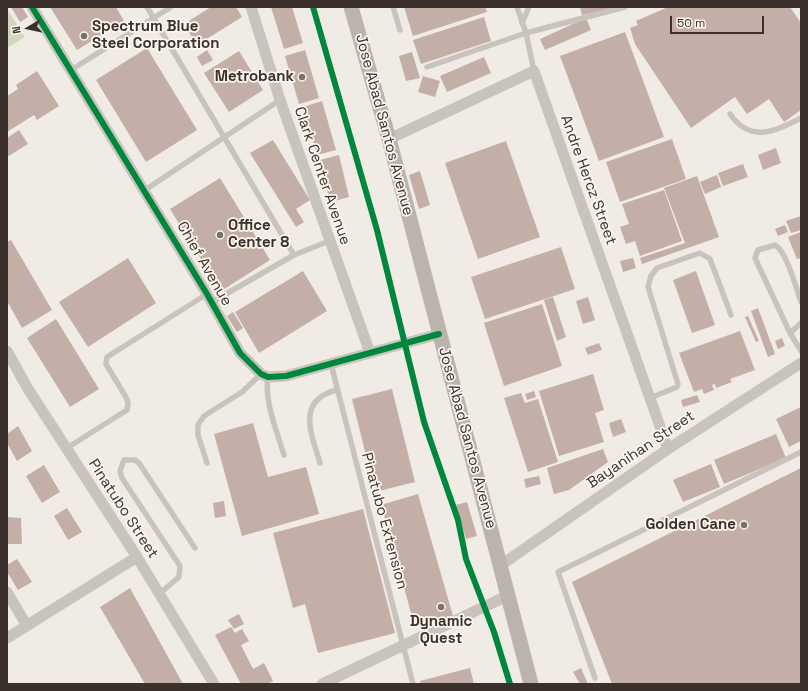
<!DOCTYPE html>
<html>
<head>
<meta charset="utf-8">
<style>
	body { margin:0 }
	#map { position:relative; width:808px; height:691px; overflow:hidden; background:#f0ebe5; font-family:"Space Grotesk",sans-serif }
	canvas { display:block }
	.frame { position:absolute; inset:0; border:8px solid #3b302b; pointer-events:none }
	.north { position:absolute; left:8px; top:8px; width:40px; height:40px; -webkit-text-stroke:3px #fbf5ee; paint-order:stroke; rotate:261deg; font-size:11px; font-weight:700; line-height:16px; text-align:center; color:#3b302b }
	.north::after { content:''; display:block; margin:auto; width:14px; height:18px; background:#3b302b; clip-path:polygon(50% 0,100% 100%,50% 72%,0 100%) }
	.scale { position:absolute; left:670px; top:16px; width:94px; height:18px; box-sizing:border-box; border:2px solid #3b302b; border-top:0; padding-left:5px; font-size:12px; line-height:14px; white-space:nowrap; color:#3b302b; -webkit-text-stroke:3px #fbf5ee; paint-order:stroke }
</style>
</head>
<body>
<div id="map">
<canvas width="808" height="691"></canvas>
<div class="frame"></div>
<div class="north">N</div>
<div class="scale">50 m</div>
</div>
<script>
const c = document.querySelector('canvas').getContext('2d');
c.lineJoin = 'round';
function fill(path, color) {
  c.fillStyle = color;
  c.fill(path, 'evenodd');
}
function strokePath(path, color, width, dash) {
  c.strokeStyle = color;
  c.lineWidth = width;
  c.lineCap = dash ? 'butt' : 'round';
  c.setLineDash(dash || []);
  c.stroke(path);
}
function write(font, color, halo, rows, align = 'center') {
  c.font = font + ' "Space Grotesk",sans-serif';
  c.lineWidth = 3.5;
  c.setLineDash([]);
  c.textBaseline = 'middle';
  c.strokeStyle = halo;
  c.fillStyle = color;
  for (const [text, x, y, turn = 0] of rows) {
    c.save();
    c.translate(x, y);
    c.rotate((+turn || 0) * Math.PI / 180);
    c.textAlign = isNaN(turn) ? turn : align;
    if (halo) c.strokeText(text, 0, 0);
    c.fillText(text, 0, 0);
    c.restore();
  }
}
fill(new Path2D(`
	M7,9l18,28 -18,11z`), '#d1d6bf');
fill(new Path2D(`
	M11,7h11l6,10 -8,5z
	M50,7h66l8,14 -47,29z
	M211,7h25l6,10 -45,28 -13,-21z
	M271,7h21l11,36 -19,6z
	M404,7h81l2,5 -74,24z
	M580,7h34l1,1 -33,7z
	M668,7h122l11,16v87l-17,12 -15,-23 -22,15 -12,-17 -44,31 -56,-84 -5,-16 8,-3 -2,-4z
	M484,17l7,24 -70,23 -8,-24z
	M586,18l5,12 -46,20 -5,-11z
	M625,32l39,105 -65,24 -39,-105z
	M147,48l50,82 -51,32 -50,-82z
	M207,50l6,10 -11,6 -5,-9z
	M305,50l14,48 -20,6 -14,-48z
	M239,51l24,39 -34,22 -25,-39z
	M412,52l8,26 -14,3 -7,-25z
	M484,57l7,16 -44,19 -7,-16z
	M37,71l22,35 -22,14 -3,-5 -27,17v-36l11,-7 -2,-4z
	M423,76l17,5 -5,16 -17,-5z
	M322,101l14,49 -19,5 -14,-48z
	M19,130l9,14 -21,13v-19z
	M672,139l14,40 -66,23 -14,-40z
	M273,140l37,60 -14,9 8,13 -8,5 -46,-74z
	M506,141l34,96 -62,22 -33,-96z
	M776,148l5,15 -18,7 -5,-15z
	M339,155l10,42 -19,5 -10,-42z
	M743,164l5,13 -25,9 -5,-13z
	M420,171l10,34 -11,4 -10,-34z
	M717,175l4,12 -16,7 -5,-12z
	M697,176l22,61 -77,27 -2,-6 45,-15 -21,-55z
	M220,178l50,82 -49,31 -51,-82z
	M664,190l18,51 -42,15 -5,-15 -9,3 -6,-17 9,-3 -7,-20z
	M801,216v14l-10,3 -5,-12z
	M785,225l3,7 -10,4 -3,-7z
	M801,232v26l-4,1 -9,-22z
	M11,240l41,70 -30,18 -15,-27v-59z
	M561,247l14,42 -90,30 -14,-42z
	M128,258l28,45 -68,44 -29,-45z
	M633,258l3,10 -13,4 -3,-11z
	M303,271l24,40 -68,42 -24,-41z
	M696,271l19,54 -23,8 -19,-53z
	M553,297l13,40 -9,4 -13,-41z
	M588,297l7,23 -12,4 -7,-23z
	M542,304l20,62 -58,20 -20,-63z
	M758,308l17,46 -7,3 -17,-46z
	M233,312l10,16 -6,4 -10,-16z
	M748,316l11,25 -3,1 -11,-25z
	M56,319l43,70 -29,18 -43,-69z
	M740,331l15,39 -25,9 2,3 -16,6 -1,-4 -3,1 2,5 -10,4 -2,-5 -8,3 -15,-39z
	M782,338l3,8 -7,3 -3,-8z
	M599,343l3,7 -14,5 -3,-7z
	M593,374l11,36 -9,3 9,29 -45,14 -20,-65z
	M392,389l23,93 -40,10 -23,-93z
	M534,391l2,6 -9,3 -2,-6z
	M521,393l4,10 13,-4 20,63 -30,10 -24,-74z
	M697,395l3,7 -17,5 -2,-7z
	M801,407v34l-12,6 -13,-28z
	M621,419l5,13 -13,5 -4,-14z
	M253,423l15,54 38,-10 13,47 -77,22 -28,-102z
	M18,426l14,25 -15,10 -10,-18v-9z
	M776,434l10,24 -62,26 -10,-24z
	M603,449l5,13 -39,28 -15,4 -7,-26z
	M711,464l9,23 -37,15 -10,-22z
	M44,465l16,27 -18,11 -16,-27z
	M801,468v216h-189l-40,-102z
	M539,476l2,8 -15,4 -2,-9z
	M418,494l35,122 -38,11 -34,-122z
	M224,501l2,15 -11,2 -2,-15z
	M467,502l10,34 -11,3 -10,-34z
	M67,508l15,24 -14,8 -14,-24z
	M363,509l32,124 -77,20 -13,-49 -12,4 -20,-75z
	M7,517l14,1 1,26h-15z
	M17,559l15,23 -14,8 -11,-18v-7z
	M130,588l53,96h-38l-45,-77z
	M239,614l5,10 -10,5 -6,-9z
	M231,627l4,6 7,-4 7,12 -8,4 12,24 11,-6 9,18 -6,3h-26l-26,-49z
	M470,668l4,16h-53l-1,-3z
	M581,668l7,16h-8l-7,-12z`), '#c3afa7');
strokePath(new Path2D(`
	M147,7l147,248
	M393,7l7,23
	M517,7l9,26 8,38
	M522,23l7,-16
	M427,67l99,-34 99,-26
	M71,70l100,-63
	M730,114c20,29 45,18 71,4
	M145,190l135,-90
	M212,302l82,-47 35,-14
	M801,302c-5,-14 -14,-50 -26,-57l-17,5 -3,8 35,75 11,18
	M790,333l11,-10
	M331,364l82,320
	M268,377c-4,25 9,54 16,78
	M650,398l27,-11 1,-3 -30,-97 3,-11 6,-8 43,-15 10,6 21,56
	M67,448l60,-38 1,-6 -1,-5 -21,-35 1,-7 100,-63
	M207,463l-9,-28v-10l6,-9 38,-24 19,-18
	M320,463c-9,-30 -24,-63 17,-73
	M159,594l20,-17 1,-11 -58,-88 -2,-7 4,-11h11l4,3 56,85
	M595,678l-37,-106 243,-120`), '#c9c3be', 5.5);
strokePath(new Path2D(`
	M32,7l175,287 33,59 21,21 7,3 18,-1 153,-42
	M251,7l29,93 90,253
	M389,139l145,-68 134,378
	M7,351l21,38 109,168 77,127
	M501,565l167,-116 133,-86
	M7,592l20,34
	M7,638l130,-81
	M322,684l187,-89`), '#c9c3be', 11);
strokePath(new Path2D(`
	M351,7l38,132 142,545`), '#bab3ae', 15);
strokePath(new Path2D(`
	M32,7l175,287 33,59 21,21 7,3 18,-1 153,-42
	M313,7l64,223 47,192 34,98 8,39 28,73 16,52`), '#00873e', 6);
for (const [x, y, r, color] of [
	[84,36,4,"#7a716c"],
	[302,77,4,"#7a716c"],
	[220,235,4,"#7a716c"],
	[744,525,4,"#7a716c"],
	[441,607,4,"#7a716c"]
]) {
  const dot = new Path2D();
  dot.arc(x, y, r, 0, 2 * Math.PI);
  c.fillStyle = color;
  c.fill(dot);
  strokePath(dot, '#fbf5ee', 1.5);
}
write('bold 15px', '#3b302b', '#fbf5ee', [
	["Spectrum Blue",92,27],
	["Steel Corporation",92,44],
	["Metrobank",294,77,"right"],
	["Office",228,226],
	["Center 8",228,243],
	["Golden Cane",736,525,"right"],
	["Dynamic",441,622,"center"],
	["Quest",441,639,"center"]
], 'left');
write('15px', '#3b302b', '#fbf5ee', [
	["Jose Abad Santos Avenue",384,125,75],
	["Clark Center Avenue",322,176,71],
	["Andre Hercz Street",588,180,70],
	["Chief Avenue",204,264,60],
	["Jose Abad Santos Avenue",467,438,75],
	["Bayanihan Street",641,450,-34],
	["Pinatubo Street",123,509,57],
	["Pinatubo Extension",384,521,75]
]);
</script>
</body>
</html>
